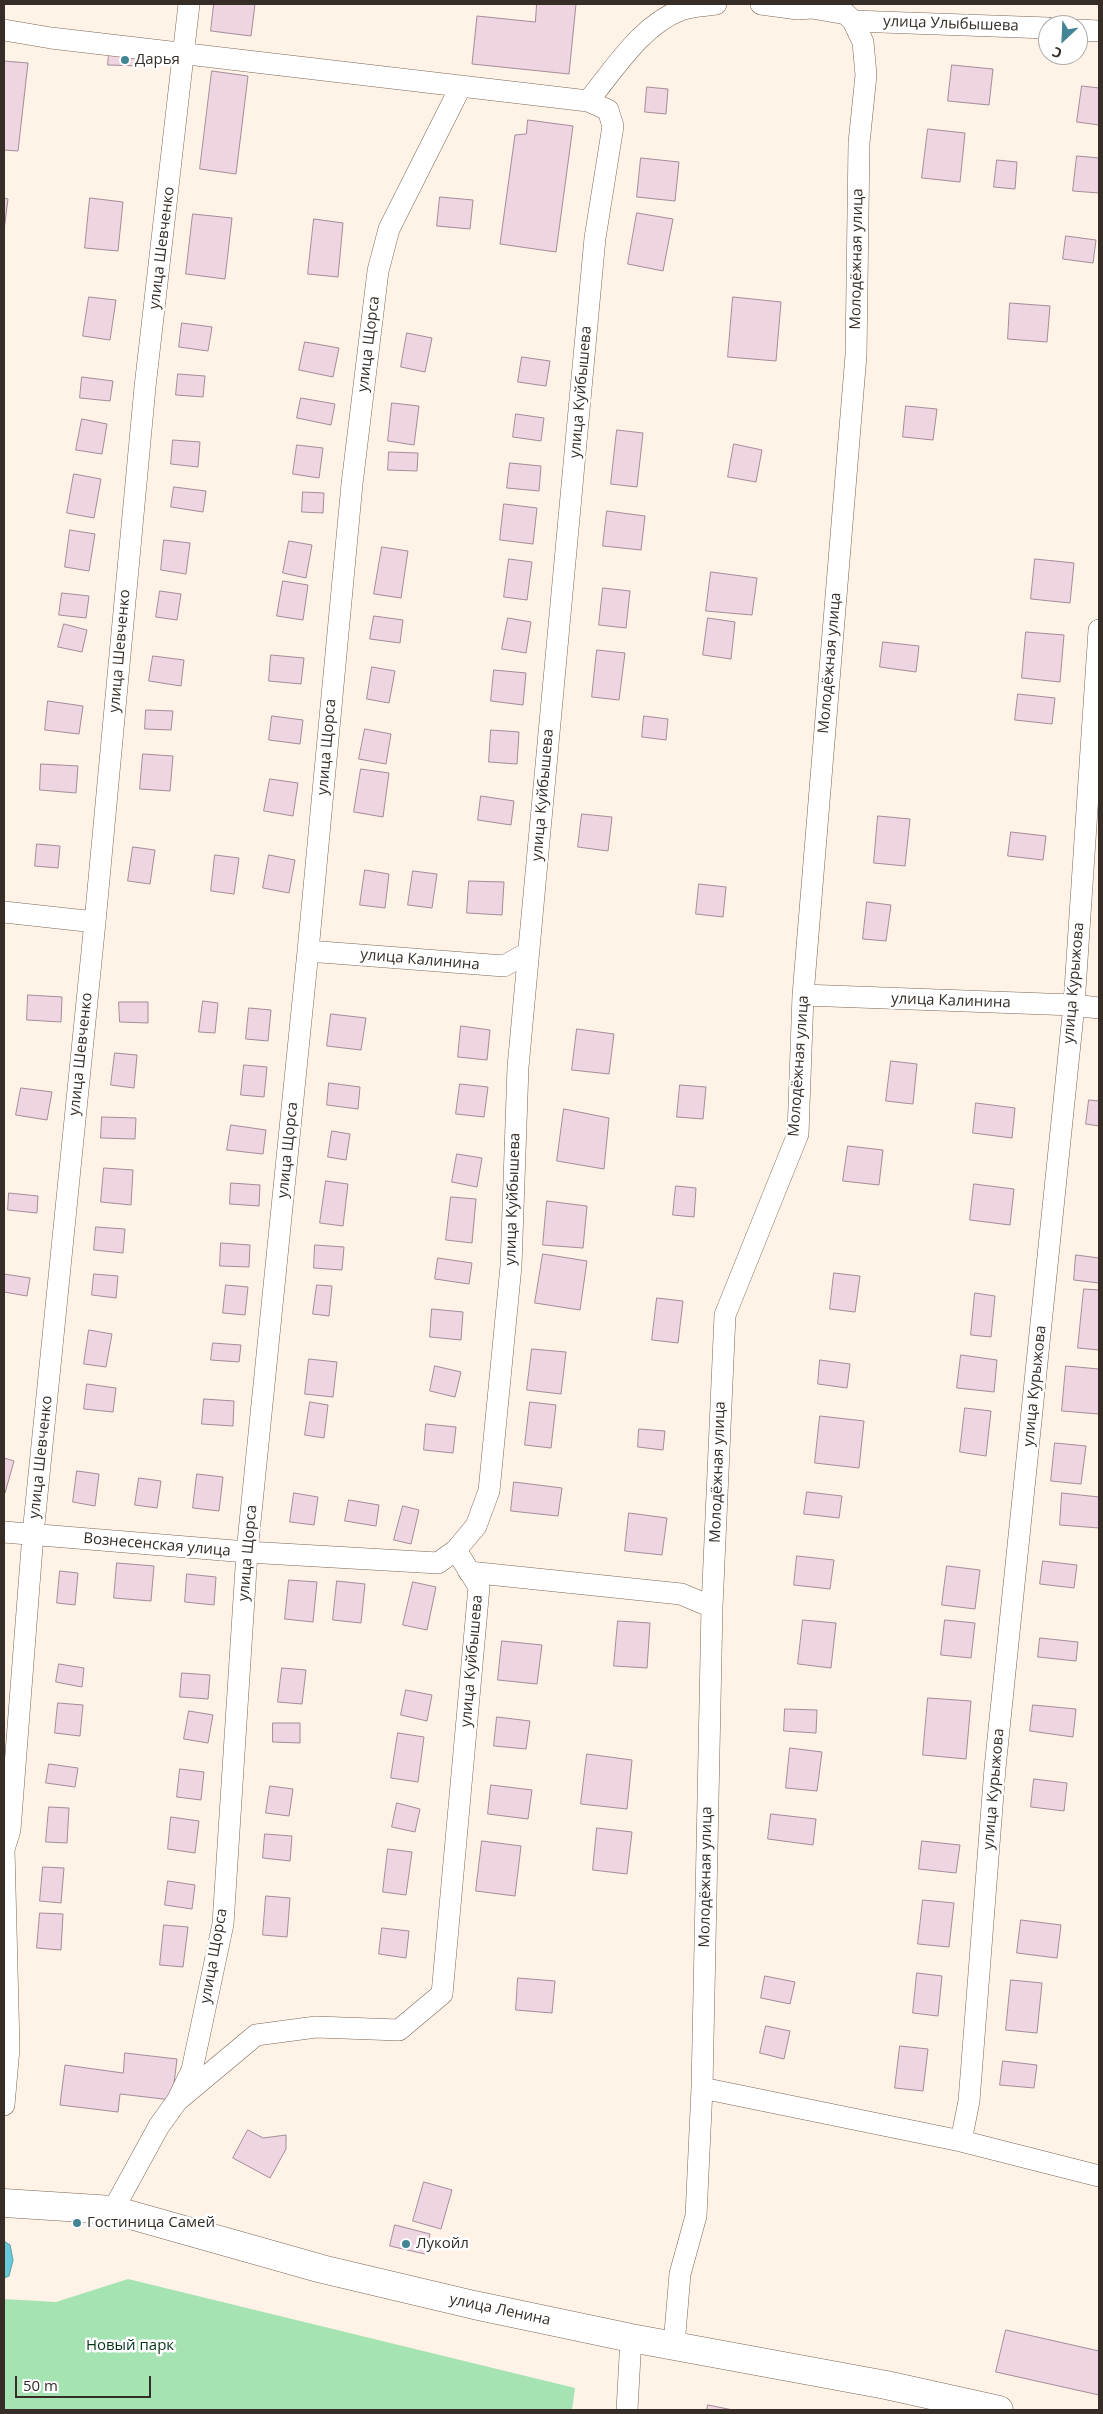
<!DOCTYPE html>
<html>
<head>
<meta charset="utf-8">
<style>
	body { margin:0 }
	#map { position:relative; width:1103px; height:2414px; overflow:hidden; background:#fff2e6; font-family:"Open Sans",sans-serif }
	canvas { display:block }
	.frame { position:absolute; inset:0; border:5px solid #352d26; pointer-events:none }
	.north { position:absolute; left:1038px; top:15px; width:50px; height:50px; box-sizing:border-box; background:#fff; border:1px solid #aeaba8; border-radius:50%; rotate:205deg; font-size:14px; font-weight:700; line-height:20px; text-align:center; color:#352d26 }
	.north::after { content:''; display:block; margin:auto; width:18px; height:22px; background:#428595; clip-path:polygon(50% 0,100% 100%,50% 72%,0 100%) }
	.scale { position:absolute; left:15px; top:2376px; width:136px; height:22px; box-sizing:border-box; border:2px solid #352d26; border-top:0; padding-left:6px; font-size:15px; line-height:18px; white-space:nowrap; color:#352d26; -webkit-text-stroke:4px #fff; paint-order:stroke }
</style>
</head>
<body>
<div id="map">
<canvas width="1103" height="2414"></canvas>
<div class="frame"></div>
<div class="north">С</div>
<div class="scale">50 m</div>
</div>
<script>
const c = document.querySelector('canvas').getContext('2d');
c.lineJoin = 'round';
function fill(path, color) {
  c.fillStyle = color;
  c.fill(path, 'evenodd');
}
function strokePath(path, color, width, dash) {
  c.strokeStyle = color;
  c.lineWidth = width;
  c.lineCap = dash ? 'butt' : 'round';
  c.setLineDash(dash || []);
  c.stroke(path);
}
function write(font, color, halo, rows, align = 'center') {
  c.font = font + ' "Open Sans",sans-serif';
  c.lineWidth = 5;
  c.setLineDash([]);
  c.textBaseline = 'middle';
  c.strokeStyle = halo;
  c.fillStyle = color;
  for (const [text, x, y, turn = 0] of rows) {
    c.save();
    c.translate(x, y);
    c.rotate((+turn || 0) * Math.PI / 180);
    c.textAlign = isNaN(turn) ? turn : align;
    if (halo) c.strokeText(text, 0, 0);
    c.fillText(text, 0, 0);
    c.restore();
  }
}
fill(new Path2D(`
	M128,2279l447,109 -3,22h-568v-111l52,3z`), '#a5e3b2');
const water = new Path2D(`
	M4,2241l6,4 3,15 -4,16 -5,2z`);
fill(water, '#69cbda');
strokePath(water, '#599ca4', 1);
const building = new Path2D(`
	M214,4h41l-4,32 -40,-5z
	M537,4h39l-7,70 -97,-10 5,-48 58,6z
	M109,54l34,1 -1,11 -34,-1z
	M4,61l24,2 -10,88 -14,-1z
	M952,65l41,4 -4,36 -41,-4z
	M212,71l36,5 -12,98 -36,-5z
	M1082,86l17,2v37l-22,-3z
	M647,87l21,2 -2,25 -21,-2z
	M528,120l45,6 -17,126 -56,-8 15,-109 11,-1z
	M928,129l37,4 -5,49 -38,-4z
	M1077,156l22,2v35l-26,-2z
	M641,158l38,4 -4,39 -38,-4z
	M997,160l20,2 -2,27 -21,-2z
	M440,197l33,3 -3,29 -33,-3z
	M4,198l4,1 -4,31z
	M90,198l33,4 -5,49 -33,-3z
	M637,213l36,6 -10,52 -35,-7z
	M193,214l39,4 -7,61 -39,-5z
	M314,219l29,4 -5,54 -30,-3z
	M1066,236l30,4 -3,23 -30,-4z
	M89,297l27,3 -6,40 -27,-4z
	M733,297l48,5 -5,59 -48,-4z
	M1010,303l40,3 -3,36 -39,-3z
	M182,323l30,4 -4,24 -29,-4z
	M407,333l25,5 -7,34 -24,-5z
	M305,342l34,6 -6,29 -34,-7z
	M522,357l28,4 -4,25 -28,-4z
	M178,374l27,2 -2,21 -27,-2z
	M82,377l31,4 -3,20 -30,-3z
	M301,398l34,6 -4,21 -34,-7z
	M392,403l27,3 -5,39 -26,-4z
	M906,406l31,3 -4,31 -30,-3z
	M516,414l28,4 -3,23 -28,-4z
	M82,419l25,5 -5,30 -26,-4z
	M617,430l26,3 -6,54 -26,-3z
	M173,440l27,2 -2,25 -27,-3z
	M734,444l28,6 -6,32 -28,-5z
	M297,445l26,3 -4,30 -26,-4z
	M389,452l29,1 -1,18 -29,-1z
	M510,463l31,3 -2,25 -32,-3z
	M74,474l27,5 -7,39 -27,-5z
	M174,487l32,4 -3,21 -32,-5z
	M303,492l21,1 -1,20 -21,-1z
	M504,504l33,4 -4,36 -33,-4z
	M607,511l38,5 -4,34 -38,-4z
	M70,530l25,4 -6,37 -24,-4z
	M164,540l26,3 -4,31 -25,-4z
	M289,541l23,4 -6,33 -23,-5z
	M382,547l26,4 -7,47 -27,-4z
	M509,559l23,3 -5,38 -23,-3z
	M1035,559l39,4 -4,40 -39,-4z
	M711,572l46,6 -5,37 -46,-4z
	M283,581l25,4 -5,35 -26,-4z
	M603,588l27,3 -4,37 -27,-3z
	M160,591l21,3 -4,26 -21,-3z
	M62,593l27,3 -3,22 -27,-3z
	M374,616l29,4 -3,23 -30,-4z
	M508,618l23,4 -5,31 -24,-4z
	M708,618l27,4 -4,37 -28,-4z
	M64,624l23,6 -5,22 -24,-5z
	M1026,632l38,3 -4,47 -38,-4z
	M883,642l36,4 -3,26 -36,-5z
	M597,650l28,3 -6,47 -27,-3z
	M271,655l33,3 -3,26 -32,-3z
	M153,656l31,4 -3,26 -32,-5z
	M372,667l23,4 -6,32 -22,-4z
	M494,670l32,3 -3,32 -32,-4z
	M1018,694l37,4 -3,26 -37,-4z
	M48,701l35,5 -4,28 -34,-4z
	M146,710l27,1 -2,19 -26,-1z
	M272,716l31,4 -3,24 -31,-4z
	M644,716l24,3 -2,21 -24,-3z
	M365,729l26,5 -5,30 -27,-5z
	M491,730l28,2 -2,32 -28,-2z
	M143,754l30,2 -3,35 -30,-2z
	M41,764l37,2 -2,27 -36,-3z
	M361,769l28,4 -6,44 -29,-5z
	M270,779l28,4 -5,33 -29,-5z
	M481,796l33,5 -3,24 -33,-5z
	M582,814l30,3 -4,34 -30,-4z
	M878,816l32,3 -5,47 -31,-3z
	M1011,832l35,4 -3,24 -35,-4z
	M37,844l23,2 -2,22 -23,-2z
	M133,847l22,3 -5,34 -22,-3z
	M215,855l24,3 -5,36 -23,-3z
	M269,855l26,5 -6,33 -26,-5z
	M365,870l24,4 -4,34 -25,-3z
	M413,871l24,3 -5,34 -24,-3z
	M469,881l35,1 -2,33 -35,-2z
	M699,884l27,3 -3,30 -27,-3z
	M867,902l24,3 -5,36 -23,-2z
	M28,995l34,2 -1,25 -34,-2z
	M203,1001l15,2 -3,30 -16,-1z
	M119,1002h29v21l-28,-1z
	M249,1008l22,2 -3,31 -22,-2z
	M331,1014l35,4 -5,32 -34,-4z
	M461,1026l29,4 -3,30 -29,-3z
	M577,1029l37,5 -5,40 -37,-4z
	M115,1053l22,2 -3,33 -23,-3z
	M891,1061l26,3 -4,40 -27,-3z
	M244,1065l23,2 -3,30 -23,-2z
	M329,1083l31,4 -2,22 -31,-4z
	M460,1084l28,3 -4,30 -28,-3z
	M680,1085l26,2 -3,32 -26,-2z
	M21,1088l31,4 -5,28 -31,-5z
	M1089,1100l10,1v25l-13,-2z
	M976,1103l39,5 -3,30 -39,-5z
	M564,1109l45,9 -5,51 -47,-8z
	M102,1117l34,1 -1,21 -34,-1z
	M231,1125l35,5 -3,24 -36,-4z
	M332,1131l18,3 -4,26 -18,-3z
	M848,1146l35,4 -4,35 -36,-4z
	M457,1154l25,4 -5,29 -25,-5z
	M104,1168l29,2 -2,35 -30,-3z
	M326,1181l22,3 -5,42 -23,-3z
	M231,1183l29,2 -1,21 -29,-2z
	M974,1184l40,5 -4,36 -40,-5z
	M676,1186l20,2 -2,29 -21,-2z
	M9,1193l29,3 -1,17 -29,-3z
	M451,1197l25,2 -4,44 -26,-3z
	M547,1201l40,5 -4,42 -40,-3z
	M96,1227l29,2 -2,24 -29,-3z
	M221,1243l29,2 -1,22 -29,-1z
	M315,1245l29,2 -2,23 -28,-2z
	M543,1254l44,7 -7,49 -45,-7z
	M1076,1255l23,3v25l-25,-3z
	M438,1258l34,5 -3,21 -34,-5z
	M834,1273l26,3 -5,36 -25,-3z
	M4,1274l26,4 -3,18 -23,-4z
	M94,1274l24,2 -2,22 -24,-3z
	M226,1285l22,2 -3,28 -22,-2z
	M317,1285l15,1 -3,30 -16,-2z
	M1084,1289l15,1v60l-21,-2z
	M975,1293l20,3 -4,41 -20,-2z
	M657,1298l26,3 -5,42 -26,-3z
	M432,1309l31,3 -2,28 -31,-3z
	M89,1330l23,4 -6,33 -22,-3z
	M213,1343l28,2 -2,17 -28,-2z
	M532,1349l34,3 -5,42 -34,-4z
	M961,1355l36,5 -3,32 -37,-4z
	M309,1359l28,3 -4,35 -28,-3z
	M820,1360l30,4 -3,24 -29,-4z
	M435,1366l26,6 -6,25 -25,-6z
	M1066,1366l33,3v45l-37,-3z
	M87,1384l29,4 -3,24 -29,-3z
	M204,1399l30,2 -1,25 -31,-2z
	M310,1402l18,3 -4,33 -19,-3z
	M530,1402l26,3 -5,43 -26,-3z
	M965,1408l26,3 -5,45 -26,-4z
	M820,1416l44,5 -5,47 -44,-5z
	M426,1424l30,3 -3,26 -29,-3z
	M639,1429l26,2 -2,19 -25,-3z
	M1055,1443l31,3 -5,38 -30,-3z
	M4,1458l10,3 -9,32h-1z
	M77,1471l22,3 -4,32 -22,-4z
	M197,1474l26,3 -4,34 -26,-3z
	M139,1478l22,3 -4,27 -22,-3z
	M514,1482l48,6 -4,28 -47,-5z
	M807,1492l35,4 -3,22 -35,-4z
	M294,1493l24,4 -4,28 -24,-3z
	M1062,1493l37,4v31l-39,-3z
	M349,1500l30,5 -3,21 -31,-5z
	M403,1506l16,4 -8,34 -17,-4z
	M629,1513l38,5 -5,37 -37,-4z
	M797,1556l37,4 -4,29 -36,-4z
	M1043,1561l34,4 -3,23 -34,-4z
	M117,1563l37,3 -3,35 -37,-3z
	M947,1566l33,4 -5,39 -33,-4z
	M60,1571l18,2 -3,32 -18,-2z
	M187,1574l29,3 -2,28 -29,-3z
	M289,1580l28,2 -4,40 -28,-3z
	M337,1581l28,3 -4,39 -28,-3z
	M413,1582l23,5 -9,43 -24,-5z
	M803,1620l33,3 -5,45 -33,-4z
	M945,1620l30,3 -4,35 -30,-3z
	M618,1621l32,2 -3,45 -33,-2z
	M1040,1638l38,4 -2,19 -38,-4z
	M502,1641l40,4 -5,39 -39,-4z
	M59,1664l25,4 -2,19 -26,-5z
	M282,1668l24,2 -4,34 -24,-2z
	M182,1673l28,2 -2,24 -28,-2z
	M406,1690l26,5 -5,26 -26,-6z
	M928,1698l43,3 -5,58 -43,-4z
	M58,1703l25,2 -3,31 -25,-3z
	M1033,1705l43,4 -3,28 -43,-6z
	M785,1709l32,1 -1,23 -32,-2z
	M189,1711l24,4 -5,28 -24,-4z
	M497,1717l33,4 -4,28 -32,-3z
	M273,1723h27v20l-27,-1z
	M398,1733l26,4 -6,45 -27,-4z
	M790,1748l32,4 -5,39 -31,-3z
	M587,1754l45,6 -5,49 -46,-5z
	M49,1764l29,4 -3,19 -29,-4z
	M180,1769l24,3 -3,28 -24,-3z
	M1034,1779l33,4 -3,28 -33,-4z
	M491,1785l41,5 -4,29 -40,-5z
	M270,1786l23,3 -4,27 -23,-3z
	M397,1803l23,6 -5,23 -23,-5z
	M49,1807l20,1 -2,35 -21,-1z
	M771,1814l45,5 -3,26 -45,-6z
	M171,1817l28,4 -4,32 -27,-4z
	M597,1828l35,4 -5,42 -34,-4z
	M265,1834l27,2 -2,25 -27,-3z
	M482,1841l39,5 -6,50 -39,-5z
	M922,1841l38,4 -4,28 -37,-4z
	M388,1849l24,3 -6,43 -23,-3z
	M43,1867l21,1 -3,35 -21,-2z
	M168,1881l27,4 -3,24 -27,-4z
	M266,1896l24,2 -3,39 -24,-2z
	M923,1900l31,3 -5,44 -31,-3z
	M40,1913l23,1 -2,36 -24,-2z
	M1021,1920l40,5 -4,33 -40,-5z
	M164,1925l24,2 -5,40 -23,-2z
	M382,1928l27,3 -3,27 -27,-4z
	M917,1973l25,3 -4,40 -25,-3z
	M765,1976l30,6 -5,22 -29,-6z
	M518,1978l37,3 -3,32 -36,-3z
	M1011,1980l31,3 -5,50 -31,-3z
	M766,2026l24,5 -6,28 -24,-6z
	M900,2046l28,3 -5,42 -28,-3z
	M125,2053l52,6 -5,41 -52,-6 -2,18 -58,-7 5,-40 58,8z
	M1003,2061l34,4 -3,23 -34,-3z
	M248,2130l15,8 23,-3v14l-16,29 -37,-20z
	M424,2182l28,8 -11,39 -28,-8z
	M395,2225l35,9 -5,20 -35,-8z
	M1006,2330l93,21v44l-103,-23z
	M708,2405l25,5h-26z`);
fill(building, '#efd4e2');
strokePath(building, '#a48c99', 1);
const minor = new Path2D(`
	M853,21l195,7
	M4,30l47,8 537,63 20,9 5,16 -18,112 -77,829 -7,199 -22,225 -13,35 -20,24 23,37 -37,407 -43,36 -83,-3 -60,8 -79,66
	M1078,30l21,1
	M588,101c26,-31 53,-76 93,-91 11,-4 24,-4 35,-6
	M4,912l91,10
	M308,951l196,15 25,-14
	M803,995l271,10 25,3
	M4,1532l243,20 191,11 18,-13
	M469,1572l212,22 31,13
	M702,2088l259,53 138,35
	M4,2105l5,-57 -5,-199 6,-19 23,-296 62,-612 50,-535 44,-383
	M961,2141l8,-40 26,-333 79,-763 25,-375
	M113,2210l46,-84 18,-25 15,-31 31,-146 24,-372 61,-601 44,-467 26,-213 11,-42 72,-143
	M674,2345l6,-71 16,-58 6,-128 10,-481 13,-292 73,-181 5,-139 53,-640 3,-212 7,-68 -3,-33 -10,-21 -7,-7 -34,-6 -14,1 -37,-5
	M627,2410l4,-72`);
const tertiary = new Path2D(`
	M4,2203l109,7 209,59 152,36 157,33 255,47 113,25`);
strokePath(minor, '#7a6757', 22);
strokePath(tertiary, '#7a6757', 29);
strokePath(minor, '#fff', 21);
strokePath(tertiary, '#fff', 28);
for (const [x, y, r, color] of [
	[125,60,5,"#428595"],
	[77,2223,5,"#428595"],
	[406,2244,5,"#428595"]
]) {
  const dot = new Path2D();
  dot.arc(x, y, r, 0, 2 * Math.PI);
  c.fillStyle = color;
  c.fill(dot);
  strokePath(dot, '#fff', 2);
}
write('15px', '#352d26', '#fff', [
	["улица Улыбышева",951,24,2],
	["улица Шевченко",162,248,-83],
	["Молодёжная улица",857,259,-89],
	["улица Щорса",369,344,-83],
	["улица Куйбышева",581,392,-85],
	["улица Шевченко",120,651,-85],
	["Молодёжная улица",830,663,-85],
	["улица Щорса",327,747,-85],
	["улица Куйбышева",543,795,-85],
	["улица Калинина",420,960,5],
	["улица Курыжова",1074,983,-85],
	["улица Калинина",951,1001,2],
	["улица Шевченко",81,1054,-84],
	["Молодёжная улица",799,1066,-86],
	["улица Щорса",288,1150,-84],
	["улица Куйбышева",513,1199,-88],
	["улица Курыжова",1035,1386,-84],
	["улица Шевченко",41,1457,-84],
	["Молодёжная улица",718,1472,-88],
	["Вознесенская улица",157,1545,5],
	["улица Щорса",248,1553,-85],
	["улица Куйбышева",472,1661,-85],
	["улица Курыжова",994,1789,-85],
	["Молодёжная улица",706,1877,-89],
	["улица Щорса",214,1956,-80],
	["улица Ленина",500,2310,12]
]);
write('15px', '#352d26', '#fff', [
	["Дарья",135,60],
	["Гостиница Самей",87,2223],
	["Лукойл",416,2244]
], 'left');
write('15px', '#033516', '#fff', [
	["Новый парк",130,2346]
]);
</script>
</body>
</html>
